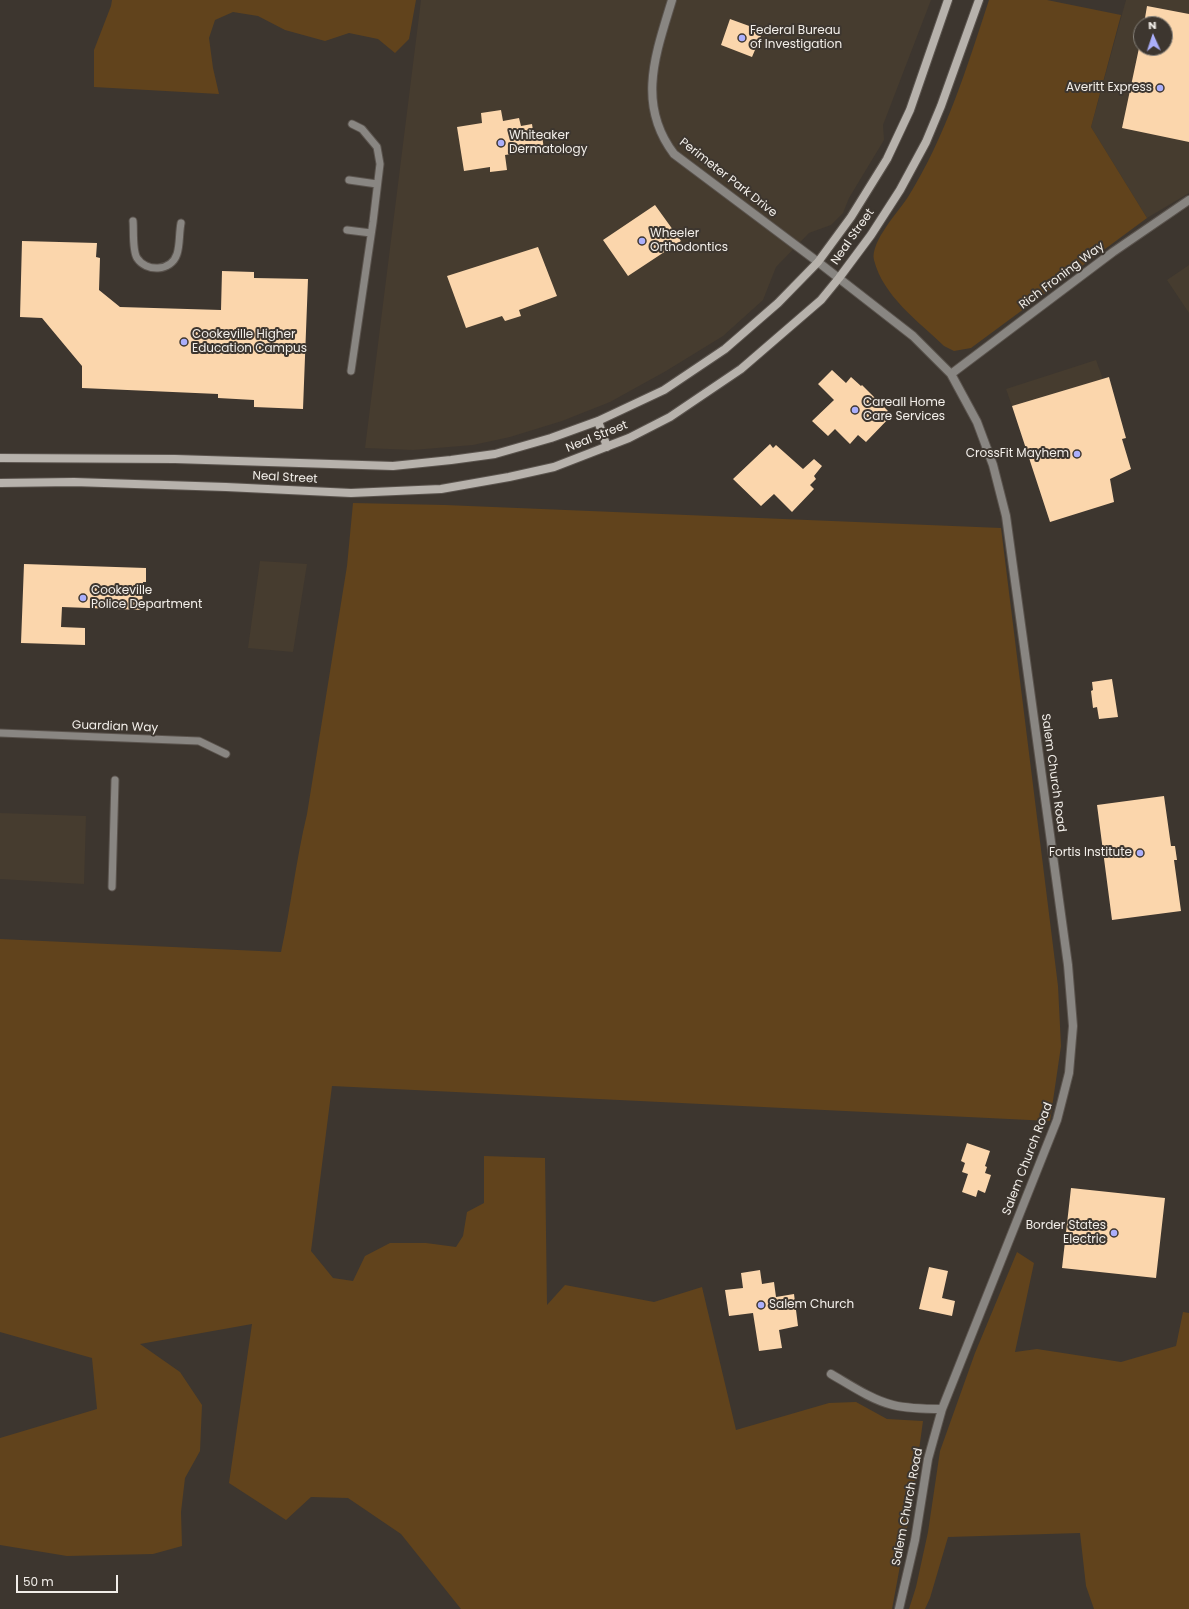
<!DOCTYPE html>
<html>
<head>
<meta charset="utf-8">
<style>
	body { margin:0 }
	#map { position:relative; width:1189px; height:1609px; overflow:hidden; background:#3d362f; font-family:Poppins,sans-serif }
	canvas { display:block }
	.north { position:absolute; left:1133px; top:16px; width:40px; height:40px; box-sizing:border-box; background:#3d362f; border:1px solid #858079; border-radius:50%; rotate:357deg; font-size:11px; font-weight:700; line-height:16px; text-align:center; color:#f2eee9 }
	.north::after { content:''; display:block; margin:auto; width:14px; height:18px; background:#abaffb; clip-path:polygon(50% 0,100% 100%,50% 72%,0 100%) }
	.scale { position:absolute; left:16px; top:1575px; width:102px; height:18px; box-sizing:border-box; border:2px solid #f2eee9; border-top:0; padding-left:5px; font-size:12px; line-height:14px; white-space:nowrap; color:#f2eee9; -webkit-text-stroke:3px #3d362f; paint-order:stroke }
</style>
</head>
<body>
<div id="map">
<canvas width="1189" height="1609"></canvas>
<div class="north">N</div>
<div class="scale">50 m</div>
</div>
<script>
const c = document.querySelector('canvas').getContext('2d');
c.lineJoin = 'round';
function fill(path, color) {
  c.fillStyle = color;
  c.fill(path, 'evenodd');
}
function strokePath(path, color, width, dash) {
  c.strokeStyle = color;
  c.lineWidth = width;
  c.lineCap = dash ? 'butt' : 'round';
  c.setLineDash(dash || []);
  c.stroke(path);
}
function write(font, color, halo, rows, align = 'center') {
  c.font = font + ' Poppins,sans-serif';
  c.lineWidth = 4;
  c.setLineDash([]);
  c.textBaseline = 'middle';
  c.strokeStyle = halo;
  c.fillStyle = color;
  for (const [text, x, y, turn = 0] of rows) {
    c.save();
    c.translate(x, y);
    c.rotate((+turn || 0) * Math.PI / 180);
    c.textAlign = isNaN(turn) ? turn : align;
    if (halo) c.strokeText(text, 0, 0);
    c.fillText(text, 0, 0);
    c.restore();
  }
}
fill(new Path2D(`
	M421,0h510l-48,125 1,15 -35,58 -6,15 -12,12 -22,8 -33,34 -13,33 -40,36 -57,35 -56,31 -48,19 -52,16 -37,8 -60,5 -48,-2z
	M1126,0h63v193l-42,25 -56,-91zM1141,24h24v24h-24z
	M1189,265v48l-22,-33z
	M1096,360l7,19 -91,27 -6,-17z
	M260,561l47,3 -14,88 -45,-4z
	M0,813l86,3 -2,68 -84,-5z`), '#463c2f');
fill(new Path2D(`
	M112,0h304l-7,39 -14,14 -17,-14 -29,-6 -24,8 -40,-11 -27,-14 -25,-4 -18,8 -6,18 4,30 6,26 -125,-7v-37l17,-44z
	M989,0h58l74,15 -30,112 56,91 -176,130 -17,3 -10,-5c-26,-25 -61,-50 -70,-86 -4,-18 25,-49 34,-63 38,-61 59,-130 81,-197z
	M353,503l92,2 556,23 57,458 3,60 -11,75 -718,-35 -21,165 22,27 20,3 12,-25 25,-13h36l30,4 7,-11 4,-24 17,-9v-47l61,2 2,147 18,-20 89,17 48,-15 34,143 93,-27 27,-1 31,17 36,2 -11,80 -20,108h-431l-60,-75 -53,-36 -37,-1 -25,23 -57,-37 23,-159 -112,20 40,28 22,33 -2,46 -15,27 -4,34 1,34 -29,8 -86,2 -67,-11v-107l97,-29 -5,-51 -92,-26v-393l281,13c10,-46 15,-92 26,-138l40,-248z
	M1017,1252l17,11 -19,89 22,-3 84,13 55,-16 7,-34 6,1v296h-95l-8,-23 -6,-53 -132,4 -18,61 -5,11h-16l7,-22 12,-55 12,-81 35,-98z`), '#61431c');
fill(new Path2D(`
	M1147,6l42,8v128l-67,-14 17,-80h26v-24h-21z
	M730,19l33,12 -11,26 -31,-12z
	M501,110l2,11 16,-3 2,8 11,-2 2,13 8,-1 2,13 -39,6 2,15 -17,2v-5l-26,4 -7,-44 25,-4 -1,-10z
	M655,205l26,36 -53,35 -25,-36z
	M22,241l75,2 -1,14 4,1 -1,32 21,17 101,3 1,-39 32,1v6l54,1 -5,130 -49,-2v-7l-36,-2v-4l-136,-6v-22l-40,-48 -22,-1z
	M538,247l19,49 -38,14 2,6 -16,5 -3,-5 -36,12 -19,-52z
	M832,370l14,13 5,-6 10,9 1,-1 30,30 -26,27 -8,-7 -8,9 -15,-15 -7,7 -16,-15 22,-21 -16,-16z
	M1109,377l17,61 -4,1 9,30 -21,10 4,23 -64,20 -38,-116z
	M770,444l3,4 3,-3 27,24 11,-10 8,7 -8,10 2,3 -6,6 4,4 -22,23 -18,-18 -13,12 -28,-27z
	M24,564l122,4v14h-3l-1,28 -80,-3 -1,20 24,1v17l-64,-2z
	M1112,679l6,38 -19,2 -2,-12 -4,1 -2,-17 2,-1 -1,-8z
	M1164,796l7,50h4l2,14h-3l7,51 -69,9 -15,-115z
	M967,1143l23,8 -5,15 2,1 -2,6 6,2 -6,18 -7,-3 -2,7 -14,-5 6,-18 -6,-2 3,-9 -4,-2z
	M1071,1188l94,10 -9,80 -94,-10z
	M929,1267l19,4 -6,27 13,3 -3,15 -33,-7z
	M760,1270l2,14 12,-2 2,15 18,-3 4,32 -19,4 3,18 -23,3 -6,-38 -24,3 -4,-26 18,-2 -2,-15z`), '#fbd6ac');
const service = new Path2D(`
	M349,180l28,4
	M133,221c1,9 -1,29 4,37 9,14 34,14 40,-4 3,-9 2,-21 4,-31
	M347,230l24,3
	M351,371l22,-149 7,-58 -3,-17 -15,-18 -10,-5
	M0,733l199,8 27,13
	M112,887l3,-107`);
const minor = new Path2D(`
	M672,0c-16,53 -36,104 2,154l144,108 95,74 38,38 26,48 16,43 13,51 62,449 5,61 -4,47 -12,47 -115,289 -14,50 -13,81 -16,69
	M951,374l162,-122 76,-52
	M831,1374c19,11 41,26 62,31 16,4 33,4 49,4`);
const secondary = new Path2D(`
	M598,421l9,26
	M0,458l175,1 218,7 58,-6 44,-6 56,-16 47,-17 66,-31 61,-41 53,-46 40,-41 33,-45 36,-58 23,-49 38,-110
	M0,483l74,-1 152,5 125,6 90,-4 68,-12 45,-10 75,-29 41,-21 71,-48 80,-69 18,-22 32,-43 29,-45 26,-48 15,-36 38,-106`);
strokePath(service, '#5a534d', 9);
strokePath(minor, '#5a534d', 10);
strokePath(secondary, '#5a534d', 10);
strokePath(service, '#898682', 7);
strokePath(minor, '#898682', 8);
strokePath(secondary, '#b7b2ac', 8);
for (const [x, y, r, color] of [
	[742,38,4,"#abaffb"],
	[1160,88,4,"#abaffb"],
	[501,143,4,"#abaffb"],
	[642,241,4,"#abaffb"],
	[184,342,4,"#abaffb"],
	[855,410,4,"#abaffb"],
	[1077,454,4,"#abaffb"],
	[83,598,4,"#abaffb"],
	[1140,853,4,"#abaffb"],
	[1114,1233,4,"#abaffb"],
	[761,1305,4,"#abaffb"]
]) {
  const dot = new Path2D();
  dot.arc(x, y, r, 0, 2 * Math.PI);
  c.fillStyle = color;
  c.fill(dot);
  strokePath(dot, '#3d362f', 1.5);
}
write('12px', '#f2eee9', '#3d362f', [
	["Federal Bureau",750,31],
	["of Investigation",750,45],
	["Averitt Express",1152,88,"right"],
	["Whiteaker",509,136],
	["Dermatology",509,150],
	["Wheeler",650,234],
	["Orthodontics",650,248],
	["Cookeville Higher",192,335],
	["Education Campus",192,349],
	["Careall Home",863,403],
	["Care Services",863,417],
	["CrossFit Mayhem",1069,454,"right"],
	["Cookeville",91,591],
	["Police Department",91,605],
	["Fortis Institute",1132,853,"right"],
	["Border States",1106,1226,"right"],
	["Electric",1106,1240,"right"],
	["Salem Church",769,1305]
], 'left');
write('12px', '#f2eee9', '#3d362f', [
	["Perimeter Park Drive",728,178,38],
	["Neal Street",853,237,-55],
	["Rich Froning Way",1062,276,-37],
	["Neal Street",597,437,-22],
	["Neal Street",285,478,3],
	["Guardian Way",115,727,2],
	["Salem Church Road",1053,773,82],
	["Salem Church Road",1028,1159,-69],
	["Salem Church Road",908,1507,-79]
]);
</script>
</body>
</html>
